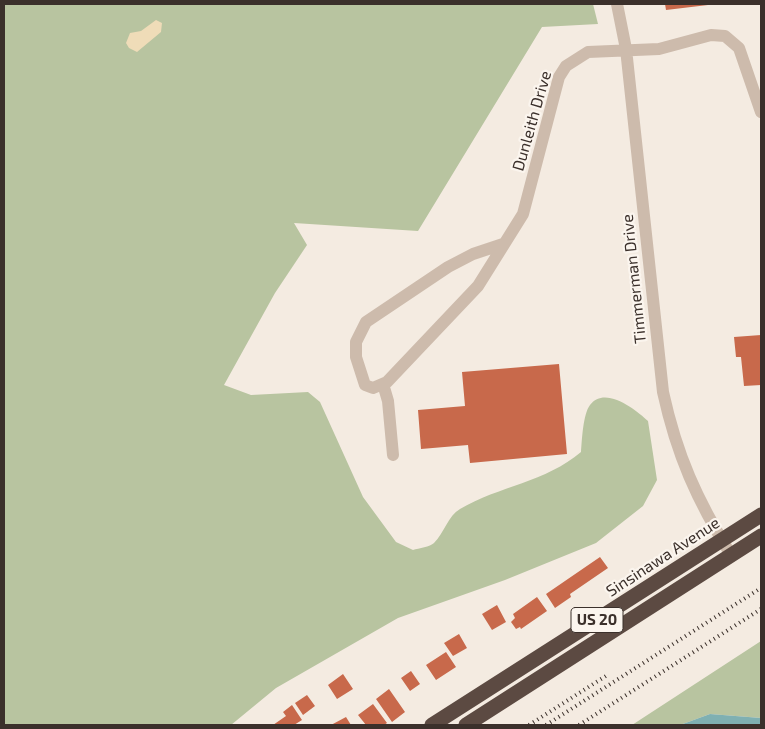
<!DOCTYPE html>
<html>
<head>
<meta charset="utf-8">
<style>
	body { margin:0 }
	#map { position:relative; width:765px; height:729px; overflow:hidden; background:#f4ebe1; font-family:"Exo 2",sans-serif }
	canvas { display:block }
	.frame { position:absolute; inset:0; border:5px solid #3b302b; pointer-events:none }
</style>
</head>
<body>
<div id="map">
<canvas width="765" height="729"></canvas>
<div class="frame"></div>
</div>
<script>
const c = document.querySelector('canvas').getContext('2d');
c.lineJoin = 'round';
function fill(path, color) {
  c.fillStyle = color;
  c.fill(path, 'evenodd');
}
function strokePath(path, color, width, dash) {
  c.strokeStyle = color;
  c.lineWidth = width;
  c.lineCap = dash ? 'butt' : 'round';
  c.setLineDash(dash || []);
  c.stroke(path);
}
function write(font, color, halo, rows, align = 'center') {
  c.font = font + ' "Exo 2",sans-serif';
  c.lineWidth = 4.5;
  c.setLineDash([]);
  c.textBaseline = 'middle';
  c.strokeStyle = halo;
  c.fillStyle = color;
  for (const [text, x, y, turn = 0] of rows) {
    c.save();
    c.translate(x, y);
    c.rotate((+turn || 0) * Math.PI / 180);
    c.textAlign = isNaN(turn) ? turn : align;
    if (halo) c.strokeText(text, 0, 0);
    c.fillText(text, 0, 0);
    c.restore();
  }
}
fill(new Path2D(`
	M4,4h589l5,20 -56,3 -124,204 -124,-8 13,22 -32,48 -51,92 27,10 57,-3 12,10 43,95 33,45 17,8c6,-2 17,-3 21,-7 10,-10 14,-27 26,-34 39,-23 86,-27 121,-57 1,-12 2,-38 9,-47 15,-20 46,5 58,16l9,59 -14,26 -47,37 -91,37 -107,38 -122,70 -45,37h-227z
	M761,641v77l-51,-4 -30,11h-48z`), '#b8c4a0');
fill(new Path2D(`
	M156,20l6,3 -1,9 -24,20 -8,-4 -3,-5 4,-10 11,-2z`), '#efdcb8');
fill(new Path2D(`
	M710,714l51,4v7h-81z`), '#7fb0b2');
fill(new Path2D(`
	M665,4h42l1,1 -42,5z
	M761,335v50l-17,1 -3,-29h-5l-2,-20z
	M559,364l8,90 -97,9 -2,-18 -47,4 -3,-39 47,-4 -3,-34z
	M600,557l8,11 -38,26 1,3 -16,11 -9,-14z
	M537,597l10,14 -26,18 -1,-2 -4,2 -5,-7 4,-4 -2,-4z
	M497,605l9,17 -14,8 -10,-16z
	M459,634l8,14 -14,8 -9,-13z
	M446,652l10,15 -20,13 -10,-15z
	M411,671l9,13 -10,7 -9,-13z
	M343,674l10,15 -16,10 -9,-14z
	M389,689l16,23 -13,10 -16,-23z
	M307,695l8,11 -12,9 -8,-12z
	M373,704l14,19 -3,2h-18l-8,-10z
	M292,705l10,15 -8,5h-21l13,-9 -3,-4z
	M346,717l5,8h-20z`), '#c8694b');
strokePath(new Path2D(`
	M617,4l9,45 37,343c14,64 34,108 68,163
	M503,244l-30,10 -25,13 -82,55 -10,20v15l9,28 8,3 14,-6 91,-96 45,-72 36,-137 7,-11 22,-14 71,-3 52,-14 14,1 14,12 22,64
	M383,384l5,17 5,54`), '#cdbbac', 12);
strokePath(new Path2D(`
	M432,725l329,-210
	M466,725l295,-189`), '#5c4a42', 15);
strokePath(new Path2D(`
	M529,725l80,-51
	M546,725l215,-137
	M579,725l182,-116`), '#3b302b', 4, [1, 4]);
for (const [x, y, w] of [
	[597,620,52]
]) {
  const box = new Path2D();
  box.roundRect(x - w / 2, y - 12.5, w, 25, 4);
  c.fillStyle = '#fbf5ee';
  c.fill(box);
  strokePath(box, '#3b302b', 1);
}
write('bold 15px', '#3b302b', null, [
	["US 20",597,620]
]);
write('16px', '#3b302b', '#fbf5ee', [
	["Dunleith Drive",532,121,-74],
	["Timmerman Drive",634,279,-96],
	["Sinsinawa Avenue",663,557,-33]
]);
</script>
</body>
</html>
